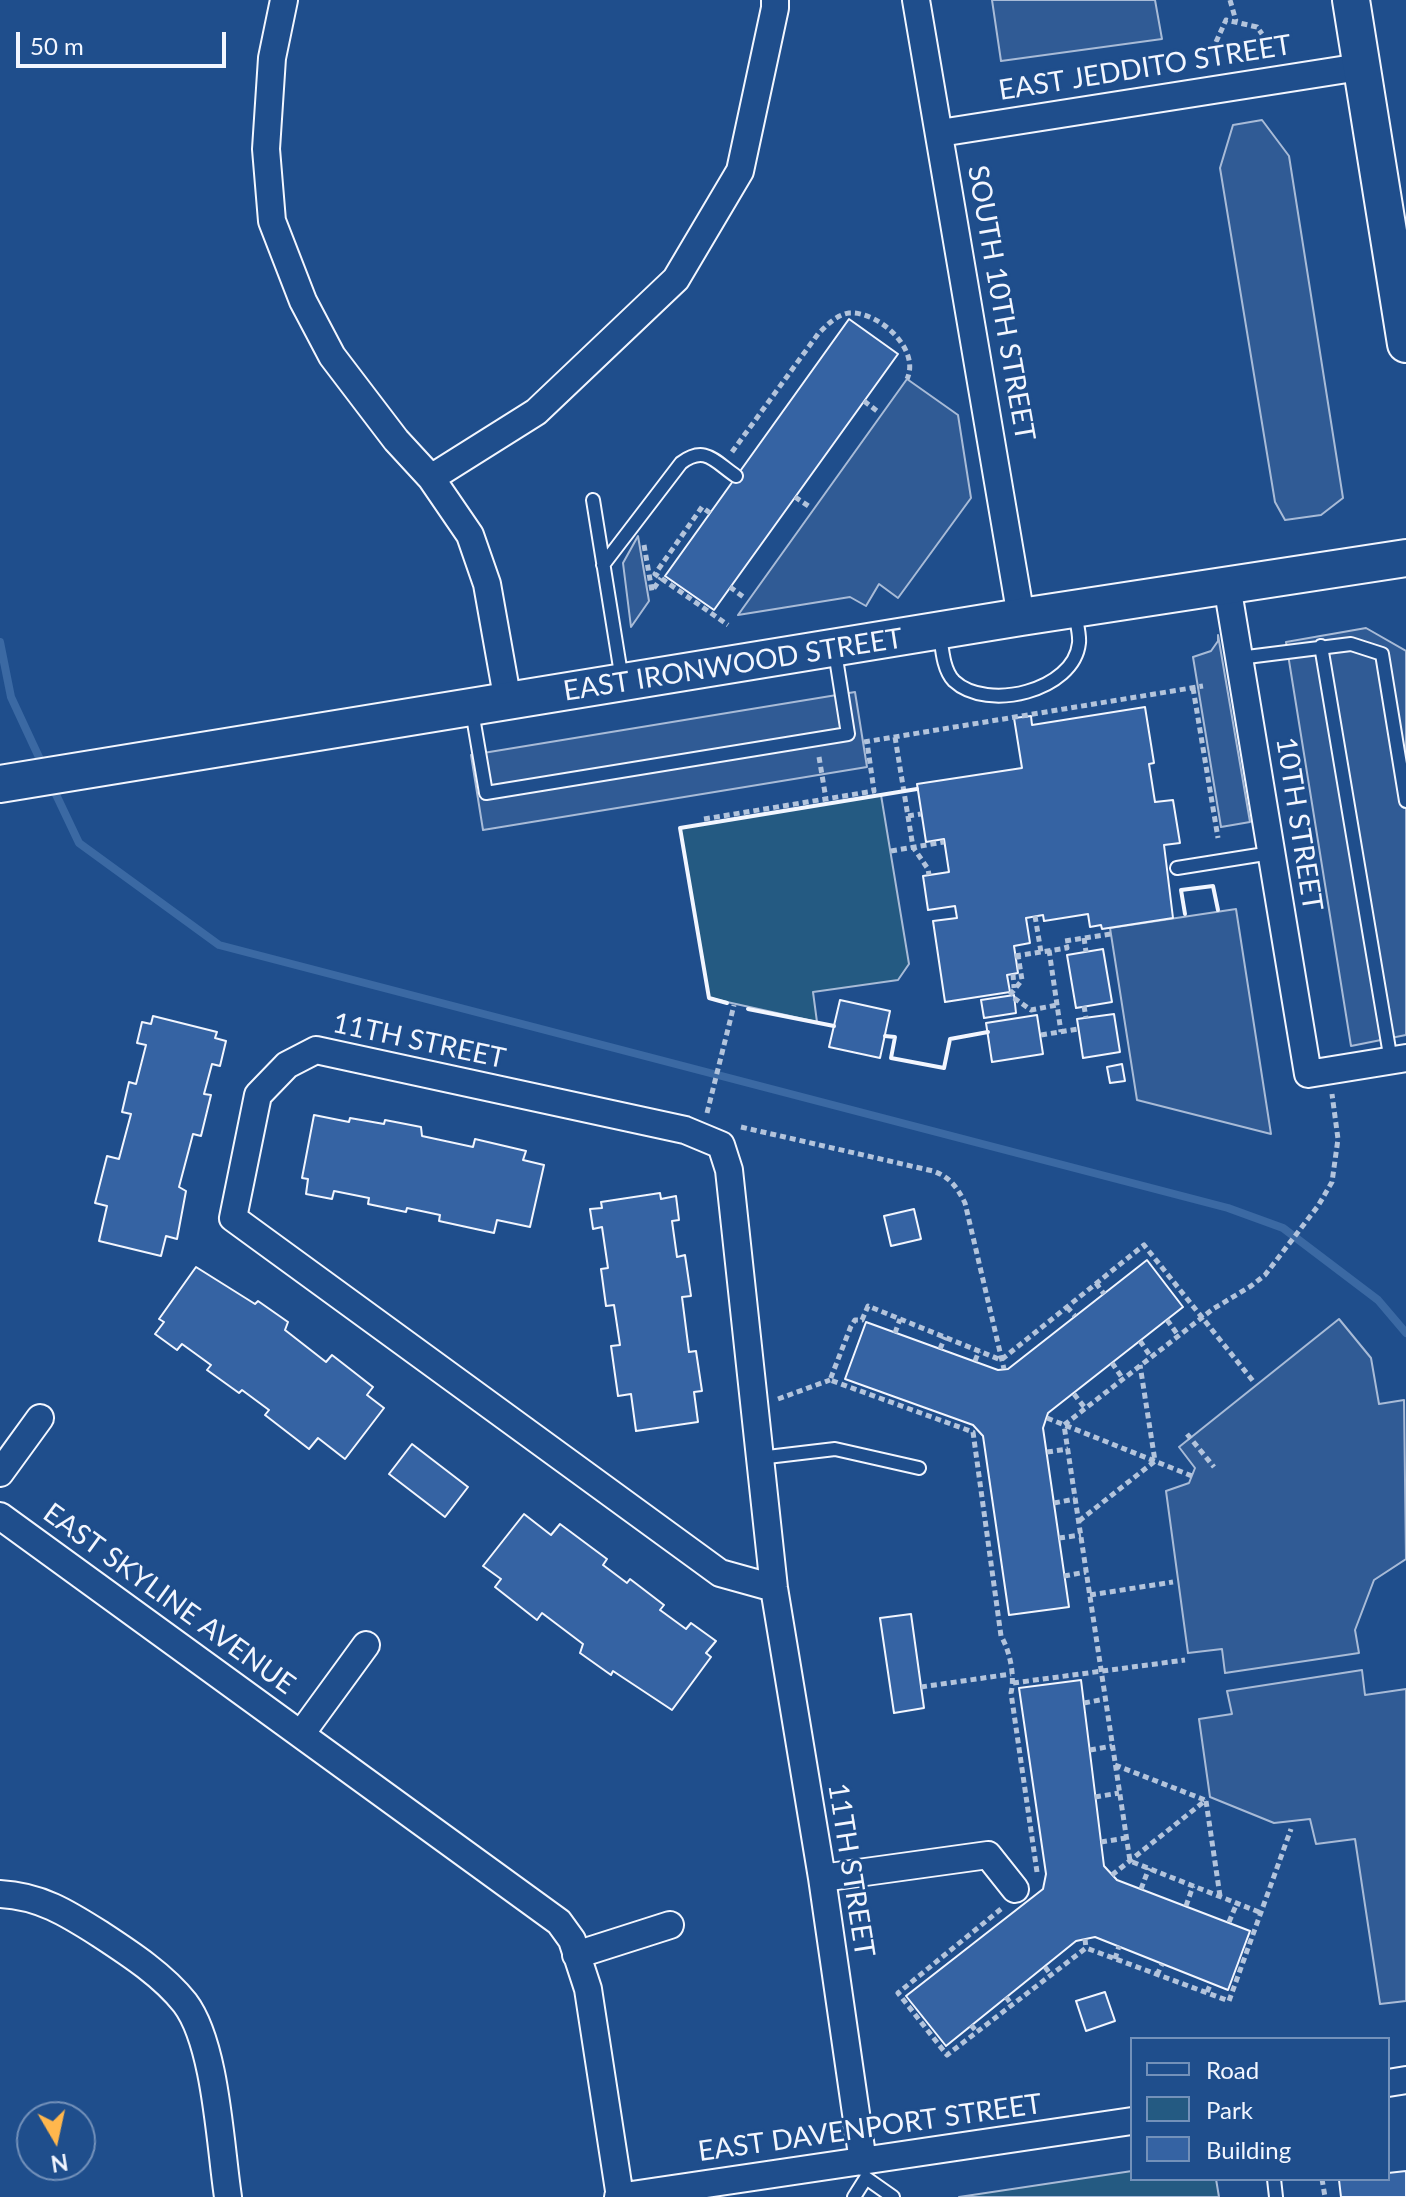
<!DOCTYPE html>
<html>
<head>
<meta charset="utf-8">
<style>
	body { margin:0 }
	#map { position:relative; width:1406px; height:2197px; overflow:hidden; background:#1f4e8c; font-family:Lato,sans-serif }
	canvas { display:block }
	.legend { position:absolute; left:1130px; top:2037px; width:260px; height:144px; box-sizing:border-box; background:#1f4e8c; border:2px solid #7391ba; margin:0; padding:10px 14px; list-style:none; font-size:24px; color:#f2f6ff }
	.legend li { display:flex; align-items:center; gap:16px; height:40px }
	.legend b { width:40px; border:2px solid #7391ba }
	.north { position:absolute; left:16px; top:2101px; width:80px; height:80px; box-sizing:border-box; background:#1f4e8c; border:2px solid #7391ba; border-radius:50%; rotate:171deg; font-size:22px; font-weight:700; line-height:32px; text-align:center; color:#f2f6ff }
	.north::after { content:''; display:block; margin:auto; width:28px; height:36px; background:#ffb74d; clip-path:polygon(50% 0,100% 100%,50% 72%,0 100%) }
	.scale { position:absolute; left:16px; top:32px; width:210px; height:36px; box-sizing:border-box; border:4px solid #f2f6ff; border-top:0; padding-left:10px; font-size:24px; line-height:28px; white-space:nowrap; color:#f2f6ff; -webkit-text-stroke:6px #1f4e8c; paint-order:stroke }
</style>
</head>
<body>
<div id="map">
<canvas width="1406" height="2197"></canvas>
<ul class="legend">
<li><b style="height:10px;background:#1f4e8c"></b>Road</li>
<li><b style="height:22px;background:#245a82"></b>Park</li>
<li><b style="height:22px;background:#3563a3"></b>Building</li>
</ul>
<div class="north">N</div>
<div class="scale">50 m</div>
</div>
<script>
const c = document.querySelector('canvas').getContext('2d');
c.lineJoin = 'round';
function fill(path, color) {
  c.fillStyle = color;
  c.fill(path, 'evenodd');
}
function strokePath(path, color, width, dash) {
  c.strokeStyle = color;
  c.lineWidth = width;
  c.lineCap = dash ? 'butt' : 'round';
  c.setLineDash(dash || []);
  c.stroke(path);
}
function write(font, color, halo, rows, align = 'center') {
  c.font = font + ' Lato,sans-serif';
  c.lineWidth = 6;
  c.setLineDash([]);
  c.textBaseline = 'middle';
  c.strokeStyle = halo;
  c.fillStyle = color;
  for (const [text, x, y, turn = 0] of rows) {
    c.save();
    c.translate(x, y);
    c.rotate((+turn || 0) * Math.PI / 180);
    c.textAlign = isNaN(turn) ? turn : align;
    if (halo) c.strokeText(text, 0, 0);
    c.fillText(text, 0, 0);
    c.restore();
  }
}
const green = new Path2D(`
	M881,795l28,169 -11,16 -85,12 4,30 -108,-24 -29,-170z
	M1132,2171v8h84l3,18h-260z`);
fill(green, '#245a82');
strokePath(green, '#a8bbd7', 2);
const parking = new Path2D(`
	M992,0h163l7,39 -161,22z
	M1262,120l27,36 54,342 -22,17 -36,5 -10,-18 -55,-334 13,-43z
	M907,379l51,36 13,83 -73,100 -19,-14 -13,22 -16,-9 -112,18z
	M638,536l11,65 -18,26 -8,-64z
	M1366,628l40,23v384l-55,11 -65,-404z
	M1218,635l32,187 -29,5 -28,-170 18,-6 7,-10z
	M855,692l12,75 -384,63 -12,-75z
	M1236,909l35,225 -134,-34 -27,-172z
	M1339,1319l32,39 8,46 25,-4 2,159 -32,21 -19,50 4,23 -134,20 -3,-24 -34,4 -22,-162 23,-8 6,-15 -16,-21z
	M1362,1670l3,25 41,-6v312l-26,3 -25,-165 -39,5 -6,-25 -36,4 -64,-26 -11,-78 33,-5 -5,-23z`);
fill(parking, '#305b95');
strokePath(parking, '#a8bbd7', 2);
strokePath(new Path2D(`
	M0,642l11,55 33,71
	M51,784l28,59 140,102 1009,263 55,20 95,72 28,33`), '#3b69a3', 8);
const building = new Path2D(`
	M849,319l49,35 -184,256 -49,-34z
	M1145,707l9,56 -5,1 6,38 18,-2 7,43 -16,2 9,73 -71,11 -1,-4 -11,2 -2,-13 -44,7 -1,-6 -17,3 4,25 -16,3 4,27 -11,2 3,17 -65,10 -12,-81 24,-3 -2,-12 -27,4 -5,-34 26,-4 -5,-33 -18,3 -9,-58 105,-16 -8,-50 17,-2 1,9z
	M1103,949l9,53 -36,6 -9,-53z
	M1014,995l2,18 -32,5 -3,-18z
	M840,1000l50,11 -10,47 -51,-11z
	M1114,1014l6,38 -37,6 -6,-39z
	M1037,1015l6,39 -51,8 -6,-39z
	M153,1016l64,16 -2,6 11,3 -6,25 -8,-2 -8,30 7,1 -10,41 -8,-2 -14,53 7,4 -9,48 -11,-3 -5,20 -62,-15 8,-35 -12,-3 12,-47 12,3 12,-45 -9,-2 7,-30 7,2 10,-39 -9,-2 5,-21 9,2z
	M1122,1064l3,17 -15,2 -3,-16z
	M314,1115l35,7 1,-4 34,6 1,-4 36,7 1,9 51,11 2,-8 51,12 -3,9 21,5 -14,62 -33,-7 -3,13 -55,-12 1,-6 -33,-7 -1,4 -38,-8 1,-6 -35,-7 -2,8 -26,-5 2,-15 -6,-1z
	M660,1193l1,6 15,-3 3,24 -7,1 5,36 8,-2 6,41 -9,1 7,55 7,-1 6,40 -8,1 4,30 -62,9 -5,-37 -13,2 -7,-50 9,-1 -6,-40 -8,1 -5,-37 7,-1 -6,-41 -9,2 -3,-20 12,-1 -1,-6z
	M914,1209l7,30 -30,7 -7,-30z
	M1147,1260l36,47 -135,106 -5,15 26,179 -60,8 -26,-179 -10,-11 -128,-46 21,-57 132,48 10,-1z
	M196,1267l59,37 3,-3 30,21 -3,8 41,32 6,-7 41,32 -6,8 17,13 -39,51 -27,-21 -9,11 -44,-34 4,-5 -27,-20 -3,3 -32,-23 4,-5 -29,-21 -5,6 -22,-16 9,-12 -5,-3z
	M412,1444l56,43 -23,30 -56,-43z
	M524,1514l27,21 9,-11 47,35 -4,6 24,18 3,-4 34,26 -4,5 26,19 5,-6 25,18 -10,12 5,4 -39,53 -59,-39 -2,4 -31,-22 3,-9 -41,-31 -5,7 -42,-33 6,-8 -18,-13z
	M911,1614l13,94 -30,5 -14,-95z
	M1081,1680l23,186 13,14 133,51 -22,59 -133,-53 -19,4 -130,105 -40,-50 137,-107 3,-15 -27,-186z
	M1105,1992l10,29 -29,10 -10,-30z
	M1406,2171v26h-65l-2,-17 49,-1v-6z`);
fill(building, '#3563a3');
strokePath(building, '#f2f6ff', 2);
const lane = new Path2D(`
	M593,500l29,180
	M603,565l78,-102c24,-18 33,-2 55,13
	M940,634c2,14 3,36 14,47 33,31 120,10 125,-38 1,-9 -3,-22 -4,-31
	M1321,646l70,415
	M1239,658l112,-14 31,10 24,147
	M472,711l14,82 362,-59 -13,-82
	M1177,868l94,-15
	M759,1458l76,-9 84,19
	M1274,2179l2,18
	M854,2197l12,-19 27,19`);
const street = new Path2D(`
	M284,0l-12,58 -6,91 6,72 31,80 29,55 64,84 35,38 39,57 17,49 21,118
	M916,0l105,617
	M940,133l420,-66
	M431,478l105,-66 140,-133 64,-108 35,-163v-8
	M1227,585l81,489 98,-16
	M0,1473l40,-55
	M0,1516l559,406 13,18 16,49 32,208
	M774,1588l-54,-15 -487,-355 25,-123 29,-30 29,-15 369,80 36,15 8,25 45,418 48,290 41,284
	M301,1734l65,-89
	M822,1878l166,-23 27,34
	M0,1894c40,2 67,19 100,40 29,19 63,41 85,69 31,41 35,141 43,194
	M576,1955l94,-30
	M1388,2083l18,-3
	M618,2197l514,-76`);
const secondary = new Path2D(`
	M1351,0l55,344
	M0,784l1021,-167 385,-59`);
strokePath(lane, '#f2f6ff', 16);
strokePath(street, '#f2f6ff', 30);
strokePath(secondary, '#f2f6ff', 40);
strokePath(new Path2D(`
	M1230,0l6,21
	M1216,42l10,-22 31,7 5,7
	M864,401l13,10
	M732,452l86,-118c9,-9 18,-19 31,-21 29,-2 72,36 58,66
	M795,497l15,10
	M710,513l-8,-6 -47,67 73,51
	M644,545l8,46 9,-13
	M730,587l16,12
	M1193,688l25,150
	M895,737l18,110 15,22 1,6
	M864,742l339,-56
	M819,757l7,42
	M908,816l13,-2
	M704,819l170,-28 -7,-49
	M891,851l53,-9
	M1035,916l6,36
	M1084,938l2,14
	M1049,950l12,82
	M1015,956l52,-8 -2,-7 46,-7
	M1013,974l1,14
	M1010,995l12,-15 -4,-25
	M1014,998l17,12 26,-5
	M1084,1006l2,12
	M1041,1035l37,-6
	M707,1113l27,-108
	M741,1127l192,44c17,6 24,16 32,32l39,166
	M1096,1283l8,11
	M1067,1307l8,9
	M1167,1320l11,15
	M895,1333l5,-14
	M1140,1341l11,16
	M940,1349l5,-12
	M975,1361l4,-10
	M1112,1363l11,16
	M1074,1394l11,14
	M778,1399l52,-19
	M1047,1418l145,58
	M1187,1434l27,33
	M1047,1452l21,-3
	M1054,1503l21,-4
	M1079,1521l76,-60 -15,-96
	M1059,1538l22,-3
	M1064,1576l22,-4
	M1090,1595l83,-13
	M1013,1683l172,-23
	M921,1687l90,-13
	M1084,1703l21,-4
	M1090,1750l22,-4
	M1115,1765l90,35
	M1095,1797l24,-4
	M1206,1801l14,95
	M1101,1842l25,-4
	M1037,1872l-26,-179c4,-17 -1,-42 -10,-57l-28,-204 -143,-52 21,-54 4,-6h7l6,-14 133,54 143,-115 109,136
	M1112,1875l94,-75
	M1141,1889l8,-21
	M1186,1906l7,-20
	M1001,1909l-103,84 49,62 139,-107 143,53 62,-172
	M1259,1912l-129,-51 -66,-436 149,-116 38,-23 14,-11 53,-69 14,-24 6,-43 -6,-45
	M1229,1922l8,-19
	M1085,1939l1,9
	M1115,1959l4,-13
	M1045,1967l6,8
	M1157,1975l5,-11
	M1207,1992l4,-9
	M1006,1997l6,8
	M971,2025l6,7
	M1322,2179l3,18`), '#b3c4dc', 5, [6, 4]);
strokePath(lane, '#1f4e8c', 12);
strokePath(street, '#1f4e8c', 26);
strokePath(secondary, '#1f4e8c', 36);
strokePath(new Path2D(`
	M1185,914l-4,-24 32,-4 5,24
	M727,1003l-18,-5 -29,-170 237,-39
	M748,1009l86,17
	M885,1036l10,1 -4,21 53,10 6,-29 38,-7`), '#f2f6ff', 4);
write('28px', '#f2f6ff', '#1f4e8c', [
	["EAST JEDDITO STREET",1145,68,-9],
	["SOUTH 10TH STREET",1001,303,80],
	["EAST IRONWOOD STREET",733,665,-9],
	["10TH STREET",1299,824,81],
	["11TH STREET",419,1041,12],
	["EAST SKYLINE AVENUE",169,1599,36],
	["11TH STREET",851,1870,81],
	["EAST DAVENPORT STREET",870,2128,-8]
]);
</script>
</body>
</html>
